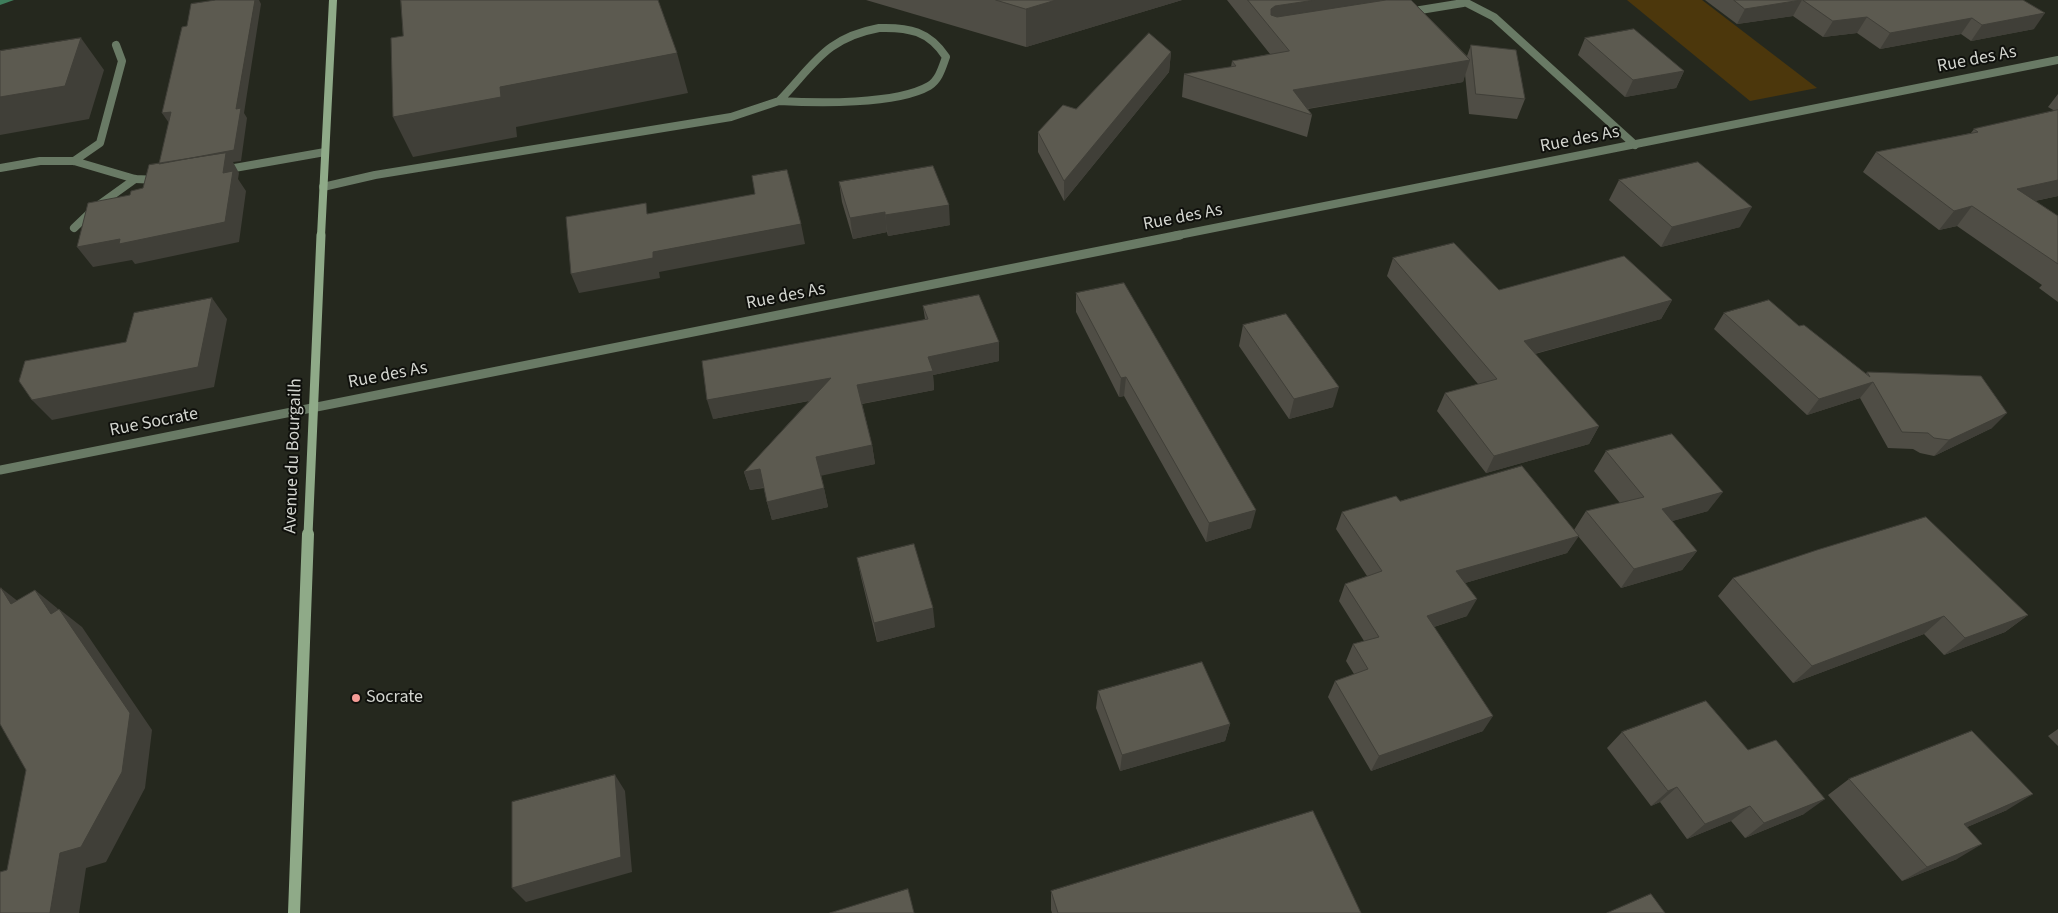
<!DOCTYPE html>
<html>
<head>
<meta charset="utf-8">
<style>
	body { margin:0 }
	canvas { display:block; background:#25281e }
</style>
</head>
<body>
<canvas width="2058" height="913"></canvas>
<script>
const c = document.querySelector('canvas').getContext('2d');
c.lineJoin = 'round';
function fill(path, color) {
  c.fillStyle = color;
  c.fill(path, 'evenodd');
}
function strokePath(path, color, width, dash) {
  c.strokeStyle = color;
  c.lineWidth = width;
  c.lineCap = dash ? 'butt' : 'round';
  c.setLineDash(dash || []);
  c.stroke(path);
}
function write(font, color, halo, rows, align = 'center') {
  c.font = font + ' "Source Sans 3",sans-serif';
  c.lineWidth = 4;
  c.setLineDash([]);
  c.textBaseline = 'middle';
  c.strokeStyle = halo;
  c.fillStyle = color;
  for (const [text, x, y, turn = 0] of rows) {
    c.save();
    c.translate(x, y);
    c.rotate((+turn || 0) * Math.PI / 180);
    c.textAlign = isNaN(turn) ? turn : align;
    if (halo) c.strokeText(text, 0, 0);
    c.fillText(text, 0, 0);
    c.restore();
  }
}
fill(new Path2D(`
	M1627,0h75l115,88 -67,13z`), '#4c370c');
fill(new Path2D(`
	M0,0h14l-14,5z`), '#3f7e5c');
strokePath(new Path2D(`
	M1461,0l33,17 141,128
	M1408,12l55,-9
	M74,228l22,-21 39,-28`), '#697a65', 8);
strokePath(new Path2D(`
	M879,28c30,-1 50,3 67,29 -4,11 -7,23 -17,29 -33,19 -113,17 -150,15 35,-36 46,-63 100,-73z
	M74,161l26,-18 22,-82 -6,-16
	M0,168l40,-7h34l61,18 24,1
	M223,170l102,-18
	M323,187l52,-12 356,-58 48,-16
	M1174,236l884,-176`), '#697a65', 8);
strokePath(new Path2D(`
	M0,470l1180,-235`), '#697a65', 9);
strokePath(new Path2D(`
	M321,236l12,-236`), '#8faa88', 8);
strokePath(new Path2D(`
	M308,535l13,-300`), '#8faa88', 9);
strokePath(new Path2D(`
	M294,913l14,-379`), '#8faa88', 12);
fill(new Path2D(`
	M866,0h316l-156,47z
	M1227,0h184l56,56 4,-11 54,54 -8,20 -48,-5 -4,-40 -2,8 -155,27 4,6 -5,22 -125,-40 2,-23 47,-7 1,-6 38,-7z
	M1705,0h318l11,29 -63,12 -10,-7 -81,15 -23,-16 -34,4 -30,-21 -56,8z
	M1585,38l99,33 -8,17 -51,9 -47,-42z
	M1171,52l-2,20 -105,129 -26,-49v-20z
	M2058,94v102l-23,5 23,15v86l-19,-14 3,-3 -85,-59 -18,4 -76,-58 13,-20 95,-19 3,-4 81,-18 -7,-4z
	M1619,180l121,47 -79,20 -52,-47z
	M839,182l111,43 -62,11 -1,-4 -34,7 -11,-37z
	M1393,258l106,32 173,10 -11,19 -126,35 64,72 -10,18 -103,29 -49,-62 8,-18 33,-9 -91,-108z
	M1076,293l175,235 -45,14 -82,-146 -5,1 -43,-85z
	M923,306l76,36v19l-66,14 1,15 -72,14 10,41 3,19 -54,11 7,32 -56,13 -5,-18 -3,-14 -14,2 -6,-18 65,-71 -96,18 212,-100z
	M1724,313l75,13 67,48 1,-2 125,56 -58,28 -14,-3 -7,-4 -25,-1 -28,-50 -53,17 -93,-86z
	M1243,325l90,82 -44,12 -50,-73z
	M1606,451l102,60 -36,10 25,30 -15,19 -61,18 -43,-52 -11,17 -102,30 2,33 -33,11 49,104 -112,40 -43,-74 7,-16 19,-7 -8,-13 7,-17 11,-3 -25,-40 6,-17 22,-8 -31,-47 6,-17 58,-11 174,29 12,-19 34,-8 -26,-32z
	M857,558l78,69 -58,15 -16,-65z
	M1733,578l295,37 -23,17 -61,23 -20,-21 -131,49 -75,-87z
	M1098,691l132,33 -5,17 -105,30 -24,-63z
	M2058,729v17l-10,-10z
	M1622,732l126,18 56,64 -59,24 -14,-17 -44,18 -27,-37 -9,4 -44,-58z
	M1849,779l158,31 -40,17 -10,32 -55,22 -74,-86z
	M1051,891l310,22h-309l-1,-3z`), '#4f4d45');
fill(new Path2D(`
	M255,0h4l2,4 -17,109 3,5 -6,43 -8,1 6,11 -1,6 8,12 -7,51 -104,22 -3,-4 -39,7 -16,-20 89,-73 70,-65z
	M1056,0h126l-156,47v-38z
	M1315,0h79l-123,29v-20l4,-3z
	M1802,0l-9,16 -56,8 8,-15z
	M2045,13l-11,16 -63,12 11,-16z
	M1867,17l-10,16 -34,4 10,-16z
	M1972,18l-11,16 -81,15 10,-16z
	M81,38l23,32 -15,49 -89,16v-38z
	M1171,52l-2,20 -105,129v-20z
	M677,53l11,40 -172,34 1,10 -104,20 -20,-40 107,-30z
	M1470,60l-7,22 -164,28 -6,-20z
	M1684,71l-8,17 -51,9 8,-17z
	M171,112l-2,11 -7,-10z
	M2058,180v16l-57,12 16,-19z
	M949,205l1,20 -62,11 -3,-21z
	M1972,206l-15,20 -18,4 15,-19z
	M1752,207l-12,20 -79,20 11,-20z
	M885,212l2,20 -34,7 -3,-21z
	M801,224l4,20 -146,28 1,6 -81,15 -8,-19 82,-22z
	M212,298l15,21 -13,68 -162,33 -20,-20z
	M1672,300l-11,19 -146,40 9,-18z
	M999,342v19l-66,14 1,15 -74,14 -3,-19 71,-28z
	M1126,377l-2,19 -5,1 2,-19z
	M831,378l3,18 -121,23 -6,-19z
	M1873,382l-13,16 -53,17 12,-16z
	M1339,387l-6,20 -44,12 5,-20z
	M2007,413l-15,15 -58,28 15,-16z
	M1599,426l-10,18 -103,29 8,-17z
	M872,445l3,19 -55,12 -4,-19z
	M760,469l5,18 -15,3 -6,-18z
	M824,488l4,19 -56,13 -5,-18z
	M1723,492l-15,19 -60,17 14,-19z
	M1256,510l-5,18 -45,14 3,-19z
	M1579,536l-12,17 -119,35 8,-17z
	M1697,551l-15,19 -61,18 13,-19z
	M1,588l23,18 -13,-2z
	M35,590l22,18 16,24 -22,-18z
	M1477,599l-10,17 -49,16 9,-16z
	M933,608l2,19 -58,15 -3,-19z
	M59,609l23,18 70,103 -7,58 -39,74 -20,6 -7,45h-29z
	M2028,615l-23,17 -61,23 21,-17z
	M1944,616l-20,18 -131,49 19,-17z
	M1493,716l-10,15 -112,40 8,-15z
	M1230,724l-5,17 -105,30 2,-16z
	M615,775l10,16 7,81 -106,30 -14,-14z
	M1677,787l-17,15 -9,4 17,-15z
	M2033,794l-26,16 -68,29 25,-15z
	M1825,799l-21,15 -59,24 19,-15z
	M1750,806l-19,15 -44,18 18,-15z
	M1982,844l-25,15 -55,22 25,-14z`), '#403f38');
const building = new Path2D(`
	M216,0h39l-19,109 5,-1 -7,42 -75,14 12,-52 -9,1 20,-86 5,-1 4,-22z
	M401,0h257l19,53 -177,34 1,10 -108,20 -2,-79 12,-2z
	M996,0h60l-30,9z
	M1248,0h67l-40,6 -4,3v6l6,2 109,-17h25l59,60 -177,30 19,25 -128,-41 52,-8 -4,-5 57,-10z
	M1734,0h67l-56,9z
	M1803,0h220l22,13 -63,12 -10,-7 -82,15 -23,-16 -34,4z
	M1634,29l50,42 -51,9 -48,-42z
	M1149,33l22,19 -107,129 -26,-49 25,-27 13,4z
	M81,38l-16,48 -65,11v-46z
	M1471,45l45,5 9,49 -49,-5z
	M2058,110v70l-41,9 41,27v48l-86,-58 -18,5 -78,-59 102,-20 -4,-3z
	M226,153l-3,20 10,-2 -8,51 -106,22 1,-5 -43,8 11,-44 42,-8 1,-4 12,-3 6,-23z
	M1698,162l54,45 -80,20 -53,-47z
	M933,166l16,39 -64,10v-3l-35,6 -11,-36z
	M787,170l14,54 -148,28v6l-82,16 -5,-57 80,-14 1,11 108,-20 -3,-18z
	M1454,243l45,47 125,-34 48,44 -148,41 75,85 -105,30 -49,-63 52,-14 -104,-121z
	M1124,283l132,227 -47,13 -83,-146 -5,1 -45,-85z
	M979,295l20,47 -71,15 5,14 -76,14 15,60 -56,12 8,31 -57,14 -7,-33 -16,3 87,-94 -124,22 -5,-39 226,-42 -5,-13z
	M212,298l-14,69 -166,33 -13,-19 6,-20 101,-19 8,-29z
	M1769,300l30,26 5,-1 66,52 -3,-5 114,4 26,37 -58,27 -15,-2 -6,-5 -26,-1 -29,-50 -54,17 -95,-86z
	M1286,314l53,73 -45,12 -51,-74z
	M1672,434l51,58 -61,17 35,42 -63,18 -48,-58 58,-14 -38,-46z
	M1522,466l57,70 -123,35 21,28 -50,17 66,100 -114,40 -44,-75 33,-12 -15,-25 26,-7 -34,-53 37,-13 -40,-59 54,-16 4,5z
	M1926,517l102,98 -63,23 -21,-22 -132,50 -79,-88 84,-28z
	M914,544l19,64 -59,15 -17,-65z
	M1,588l10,16 24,-14 16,24 8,-5 71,104 -8,59 -41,75 -21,6 -10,60h-50v-41l7,-2 19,-100 -26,-46v-135z
	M1202,662l28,62 -108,31 -24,-64z
	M1706,701l42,49 28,-10 49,59 -61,24 -14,-17 -45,18 -28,-37 -9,4 -46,-59z
	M1972,731l61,63 -69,30 18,20 -55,23 -78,-88z
	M615,775l6,82 -109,31v-86z
	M1313,811l48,102h-303l-7,-22z
	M908,889l6,24h-84z
	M1651,894l14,19h-58z`);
fill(building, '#5c5a50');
strokePath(building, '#403f38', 1);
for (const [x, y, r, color] of [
	[356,698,5,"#f59c96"]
]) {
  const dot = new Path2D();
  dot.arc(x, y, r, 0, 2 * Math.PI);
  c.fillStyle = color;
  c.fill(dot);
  strokePath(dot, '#0f100c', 2);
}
write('18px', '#d3d5cf', '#0f100c', [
	["Rue des As",1977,60,-11],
	["Rue des As",1580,140,-11],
	["Rue des As",1183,218,-11],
	["Rue des As",786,297,-11],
	["Rue des As",388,376,-11],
	["Rue Socrate",154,423,-11],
	["Avenue du Bourgailh",294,456,-88]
]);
write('18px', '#d3d5cf', '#0f100c', [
	["Socrate",366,698]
], 'left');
</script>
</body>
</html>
